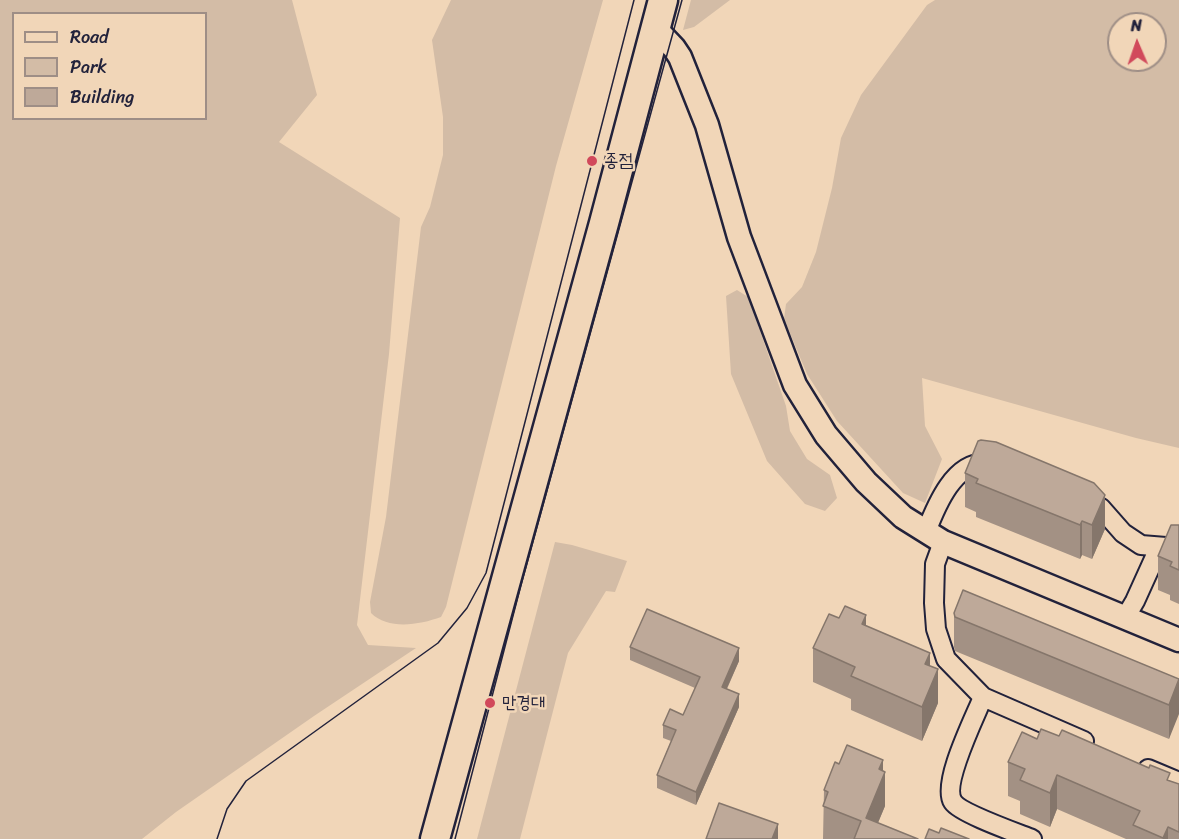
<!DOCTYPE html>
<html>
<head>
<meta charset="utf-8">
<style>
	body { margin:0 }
	#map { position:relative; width:1179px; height:839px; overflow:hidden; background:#f1d6b8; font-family:Sriracha,sans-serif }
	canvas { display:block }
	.legend { position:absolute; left:12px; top:12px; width:195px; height:108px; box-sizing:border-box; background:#f1d6b8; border:2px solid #9e8e86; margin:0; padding:8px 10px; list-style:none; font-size:18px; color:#22223b }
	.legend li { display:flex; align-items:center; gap:12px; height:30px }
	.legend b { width:30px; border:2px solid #9e8e86 }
	.north { position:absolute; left:1107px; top:12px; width:60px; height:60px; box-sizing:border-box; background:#f1d6b8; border:2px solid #9e8e86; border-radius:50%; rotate:358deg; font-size:16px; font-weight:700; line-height:24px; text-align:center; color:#22223b }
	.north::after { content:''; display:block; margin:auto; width:21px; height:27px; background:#d1495b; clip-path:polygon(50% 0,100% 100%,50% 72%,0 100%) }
</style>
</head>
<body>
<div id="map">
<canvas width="1179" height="839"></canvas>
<ul class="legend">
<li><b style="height:8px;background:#f1d6b8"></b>Road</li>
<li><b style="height:16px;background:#d3bca6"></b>Park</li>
<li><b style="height:16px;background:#bea999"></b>Building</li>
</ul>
<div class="north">N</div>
</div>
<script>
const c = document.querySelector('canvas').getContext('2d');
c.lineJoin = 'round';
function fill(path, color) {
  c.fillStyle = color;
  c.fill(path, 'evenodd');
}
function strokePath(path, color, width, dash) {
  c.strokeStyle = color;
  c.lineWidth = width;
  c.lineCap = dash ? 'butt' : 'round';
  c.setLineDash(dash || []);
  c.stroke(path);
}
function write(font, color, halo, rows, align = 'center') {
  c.font = font + ' Sriracha,"Poor Story",sans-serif';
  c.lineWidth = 5;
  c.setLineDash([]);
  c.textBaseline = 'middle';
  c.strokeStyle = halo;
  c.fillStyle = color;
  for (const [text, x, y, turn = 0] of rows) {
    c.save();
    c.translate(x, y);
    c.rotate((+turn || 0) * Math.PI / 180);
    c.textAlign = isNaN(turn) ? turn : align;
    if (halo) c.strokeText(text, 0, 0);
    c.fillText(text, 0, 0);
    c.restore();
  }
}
fill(new Path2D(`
	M0,0h292l25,95 -38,47 121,76 -11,136 -32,271 11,20 48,3 -102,68 -138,96 -34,27h-142zM14,14h192v104h-192z
	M451,0h152l-47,166 -110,441 -5,10c-22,8 -53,13 -70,-4l-1,-11 16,-85 35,-290 9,-20 13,-52v-38l-11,-77z
	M691,0h39l-36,27 -11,3z
	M935,0h244v448l-43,-10 -214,-60 3,48 17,33 -17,44 -22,-10 -66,-72 -30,-47 -23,-55 2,-15 16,-17 14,-35 16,-64 9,-50 20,-43 66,-90zM1119,24h36v36h-36z
	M737,290l11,7 9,25 29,84 4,25 17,28 23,16 7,23 -12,13 -20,-7 -38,-43 -36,-87 -5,-78z
	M555,542l17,3 55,16 -12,31 -9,-1 -38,62 -48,186h-43z`), '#d3bca6');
const minor = new Path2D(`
	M1084,500l17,8 22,25 18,12 38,3
	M926,532c10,-26 29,-73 62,-68
	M943,542l-8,22 -1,39 2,26 10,30 37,38 101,44
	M1125,618l10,-17 24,-53
	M983,697c-8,20 -42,87 -30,105 7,11 64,31 79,37
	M1148,769l31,13`);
const tertiary = new Path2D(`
	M656,29l18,19 6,9 27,68 32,112 56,148 31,50 40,47 37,35 40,25 236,98`);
const primary = new Path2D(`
	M435,839l169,-616 59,-223`);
strokePath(minor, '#22223b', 22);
strokePath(tertiary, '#22223b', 27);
strokePath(primary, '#22223b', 33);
strokePath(minor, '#f1d6b8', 18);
strokePath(tertiary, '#f1d6b8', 22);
strokePath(primary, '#f1d6b8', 28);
strokePath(new Path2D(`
	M217,839l10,-30 19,-28 192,-138 29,-35 19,-35 148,-573
	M455,839l66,-254 161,-585`), '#22223b', 1.5);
fill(new Path2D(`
	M965,473l140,56 -13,30 -10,-4 -2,4 -104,-42v-5l-11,-5z
	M1179,525v79l-9,-4v-5l-12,-5v-34z
	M954,613l225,66 -10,60 -214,-88 -1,-4z
	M839,618l27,8 64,40 8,37 -16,38 -71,-31v-11l-38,-17v-34z
	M630,647l109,14 -12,28 12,18 -43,98 -39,-17v-13l14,-34 -8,-3v-13l20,-10 12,-27 -65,-28z
	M1037,739l133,42 9,3v55h-53l-69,-30 -7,18 -30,-13v-13l-12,-5v-34z
	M839,764l44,7 2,35 -7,17 40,16h-95l1,-49z`), '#a39184');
fill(new Path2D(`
	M1105,495v34l-13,30v-34z
	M1082,521v34l-2,4v-34z
	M866,615v34l-4,-25z
	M739,648v13l-17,38v-12z
	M930,653v34l-5,-23z
	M938,669v34l-16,38v-34z
	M1179,680v34l-10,25v-34z
	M739,694v13l-43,98v-13z
	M883,760v15l2,-3v34l-14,33 -5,-21 13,-49z
	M1057,775v34l-7,18v-34z
	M778,824v15h-6z
	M1168,827v12h-5v-1z`), '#85766b');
const building = new Path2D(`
	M981,440l15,2 98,41 11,12 -13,30 -10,-4 -2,4 -104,-42 2,-4 -13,-6 13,-32z
	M1171,525h8v45l-9,-4 2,-4 -14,-6z
	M963,590l216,89 -10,26 -214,-88 -1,-4z
	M845,606l21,9 -4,9 68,29 -5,11 13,5 -16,38 -71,-31 4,-9 -42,-19 16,-34 10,4z
	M647,609l92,39 -17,39 17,7 -43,98 -39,-17 19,-45 -13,-5 7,-16 13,6 17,-38 -70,-30z
	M1041,729l18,7 3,-6 87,38 1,-3 20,8 -3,7 12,4v48l-11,-5 -5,11 -30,-13 7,-14 -83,-36 -7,18 -30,-13 5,-11 -17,-7 14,-30 15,7z
	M847,745l36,15 -4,9 6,3 -19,46 52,21h-64l7,-18 -38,-15 5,-14 -4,-2 11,-28 4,2z
	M719,803l59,21 -6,15h-66z
	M941,828l28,11h-44l4,-10 10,4z`);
fill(building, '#bea999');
strokePath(building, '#85766b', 1.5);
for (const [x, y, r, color] of [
	[592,161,6,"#d1495b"],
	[490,703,6,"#d1495b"]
]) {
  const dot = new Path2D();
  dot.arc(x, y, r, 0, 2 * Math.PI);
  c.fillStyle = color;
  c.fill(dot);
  strokePath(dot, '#f1d6b8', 2);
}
write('18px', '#22223b', '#f1d6b8', [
	["종점",604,161],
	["만경대",502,703]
], 'left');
</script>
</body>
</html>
